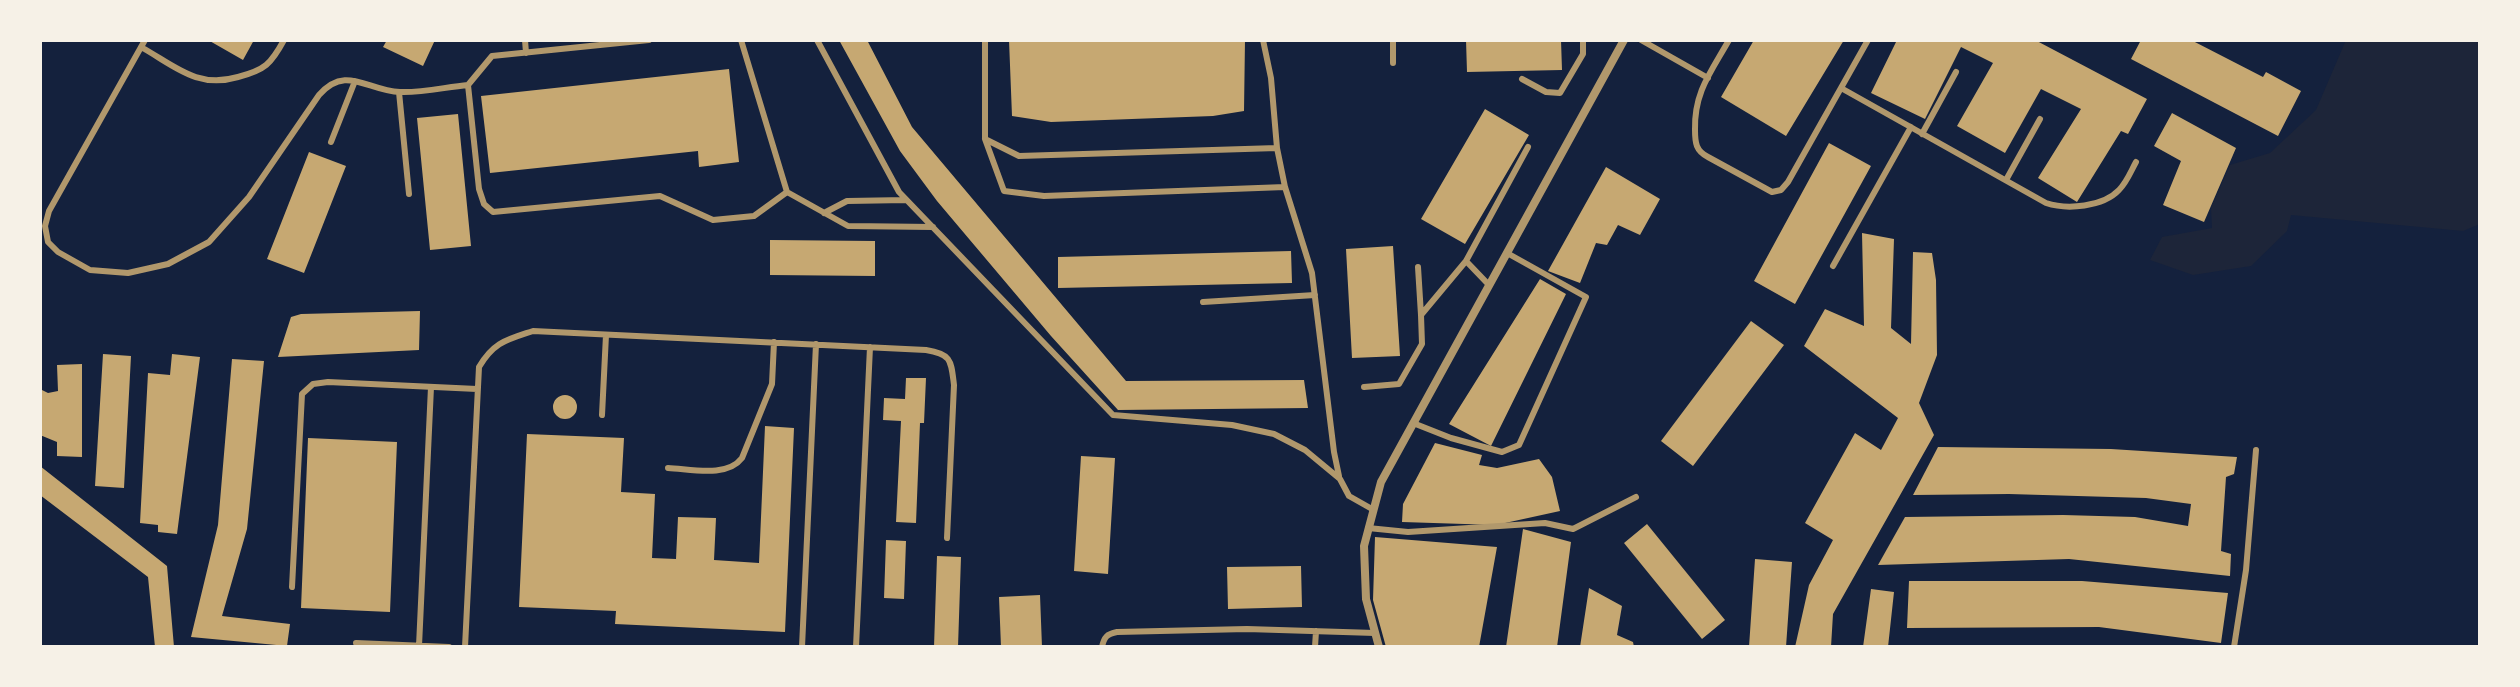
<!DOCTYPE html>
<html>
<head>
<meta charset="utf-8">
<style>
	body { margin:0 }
	#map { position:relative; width:2520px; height:687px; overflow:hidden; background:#14213d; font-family:"Sofia Sans Condensed",sans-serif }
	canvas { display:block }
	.frame { position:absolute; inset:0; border:42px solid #f6f1e7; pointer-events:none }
</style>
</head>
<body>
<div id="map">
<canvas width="2520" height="687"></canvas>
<div class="frame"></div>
</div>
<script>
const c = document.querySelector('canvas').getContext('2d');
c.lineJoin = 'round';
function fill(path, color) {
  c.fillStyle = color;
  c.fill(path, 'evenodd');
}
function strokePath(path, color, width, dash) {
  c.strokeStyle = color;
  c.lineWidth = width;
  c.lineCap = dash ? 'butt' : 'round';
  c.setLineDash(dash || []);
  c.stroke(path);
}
fill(new Path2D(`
	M2346,40h134v184l-17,7 -172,-16 -4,16 -36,35 -58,9 -43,-15 12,-23 50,-9 -1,-20 19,-43 40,-12 46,-43z`), '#1d2539');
fill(new Path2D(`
	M208,40h46l-11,20z
	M387,40h48l-12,26 -40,-19z
	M839,40h28l45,87 214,254 178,-1 4,28 -190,2 -67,-74 -114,-135 -37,-50z
	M1009,40h236l-1,71 -31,5 -162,6 -39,-6z
	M1466,40h95l1,30 -95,2z
	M1754,40h90l-58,96 -65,-39z
	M1897,40h138l112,59 -19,35 -7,-3 -44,71 -39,-24 43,-69 -40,-20 -36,64 -48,-27 36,-63 -32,-16 -36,72 -54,-26z
	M2141,40h50l72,37 3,-5 35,19 -23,45 -147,-77z
	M729,69l10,93 -40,5 -1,-16 -208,22 -9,-77z
	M1485,109l44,26 -64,109 -44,-25z
	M2172,113l64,35 -32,74 -41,-17 18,-44 -27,-15z
	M458,114l13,132 -41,4 -13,-132z
	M1829,143l42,23 -76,138 -41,-23z
	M309,152l37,14 -42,107 -37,-14z
	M1606,167l54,32 -20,36 -22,-10 -11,20 -11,-2 -16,40 -32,-12z
	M1862,233l32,6 -3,89 20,16 2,-92 19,1 4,27 1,75 -18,48 15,32 -101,179 -2,33h-36l14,-62 24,-45 -28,-17 50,-90 26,17 17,-32 -94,-72 21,-37 39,17z
	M770,240l105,1v35l-105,-1z
	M1393,246l7,110 -48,2 -6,-109z
	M1291,251l1,32 -234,5v-31z
	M1540,279l26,15 -75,152 -42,-22z
	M420,311l-1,39 -141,7 13,-40 10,-3z
	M1751,321l33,24 -91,121 -32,-25z
	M103,354l28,2 -7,132 -29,-2z
	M172,354l28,3 -23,177 -19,-2v-7l-18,-2 8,-150 22,2z
	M232,359l32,2 -17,168 -25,87 68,8 -3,22 -96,-9 27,-112z
	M82,364v93l-25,-1v-14l-17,-7v-46l8,4 10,-2 -1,-26z
	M906,378h20l-2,45h-4l-4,100 -20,-1 5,-101 -18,-1 1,-22 21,1z
	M553 407a12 12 0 1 1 24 0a12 12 0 1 1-24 0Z
	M765,426l29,2 -9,204 -170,-8 1,-13 -97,-4 8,-173 97,4 -3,54 34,2 -3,64 24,1 2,-42 38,1 -2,42 45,3z
	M308,438l89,4 -7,170 -89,-4z
	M1435,443l47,12 -3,10 18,3 42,-9 13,18 8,34 -64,14 -94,-3 1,-18z
	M1938,447l173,2 126,8 -3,17 -8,3 -5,74 10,3 -1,22 -161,-17 -191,6 27,-48 158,-2 72,2 53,9 3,-22 -45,-6 -137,-4 -96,1z
	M1081,456l34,2 -7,116 -34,-3z
	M40,466l127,100 7,81h-19l-7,-70 -108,-82z
	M1647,524l78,96 -23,19 -78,-96z
	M1523,529l48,13 -14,105h-51z
	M1375,537l122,10 -18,100h-93l-13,-47z
	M886,540l20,1 -2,58 -20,-1z
	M937,556l24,1 -3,90h-24z
	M1755,559l37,3 -6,85h-37z
	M1301,566l1,41 -74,2 -1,-42z
	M1909,581h173l146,12 -7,50 -122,-16 -192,1z
	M1589,588l33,18 -5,29 16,7 1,5h-54z
	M1871,589l23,3 -6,55h-25z
	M1040,595l2,52h-41l-2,-50z`), '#c6a872');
strokePath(new Path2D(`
	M145,40l-96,171 -4,15 3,16 10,10 32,18 38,3 40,-9 41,-22 40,-45 70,-102c27,-31 48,-4 81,-3 22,1 46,-5 68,-7l11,104 5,15 9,8 167,-16 53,24 41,-4 33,-24 61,34 85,1
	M525,40l1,13
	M741,40l46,152
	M817,40l82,152 214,223 119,10 42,9 31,16 35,29 9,17 23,13
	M985,40v99l34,17 258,-8
	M1263,40l8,38 6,70 8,39 27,86 22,179 5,24
	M1393,40v23
	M1641,40l67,38
	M1729,40c-18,32 -35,52 -34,90 0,13 1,21 13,27l64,35 9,-2 7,-8 80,-142
	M141,47c34,19 56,42 97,30 27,-7 33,-13 46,-37
	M1522,79l24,13 14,1 23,-39v-14
	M468,85l24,-29 157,-16
	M1841,88l205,115c21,7 57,4 73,-13 8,-8 12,-19 17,-28
	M399,92l10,102
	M1922,134l34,-62
	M985,139l19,52 40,5 241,-9
	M331,142l24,-61
	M2006,180l34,-61
	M824,213l23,-12 59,-1
	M1466,261l23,24
	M1833,266l78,-139
	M1418,267l3,48 45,-54 62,-114
	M1203,302l112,-7
	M1364,387l35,-3 23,-40 -1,-29
	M602,415l4,-80
	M1413,423l38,15 51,14 17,-7 67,-148 -79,-44
	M668,468c23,1 59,10 74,-10l30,-74 2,-42
	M1368,528l40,4 137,-9 28,6 63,-32
	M292,587l10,-193 11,-10 15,-2 149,7
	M356,643l93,4
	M419,646l12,-259
	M465,647l14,-280c15,-25 27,-27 54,-36l393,19c26,4 25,11 28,35l-7,153
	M802,647l14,-303
	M856,647l14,-300
	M1102,647c2,-10 5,-13 15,-15l130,-3 128,4
	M1315,647l1,-16
	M2234,647l12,-77 10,-120`), '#b1986c', 6);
strokePath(new Path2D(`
	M1379,647l-13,-48 -2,-53 17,-64 243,-442`), '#b1986c', 8);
</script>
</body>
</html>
